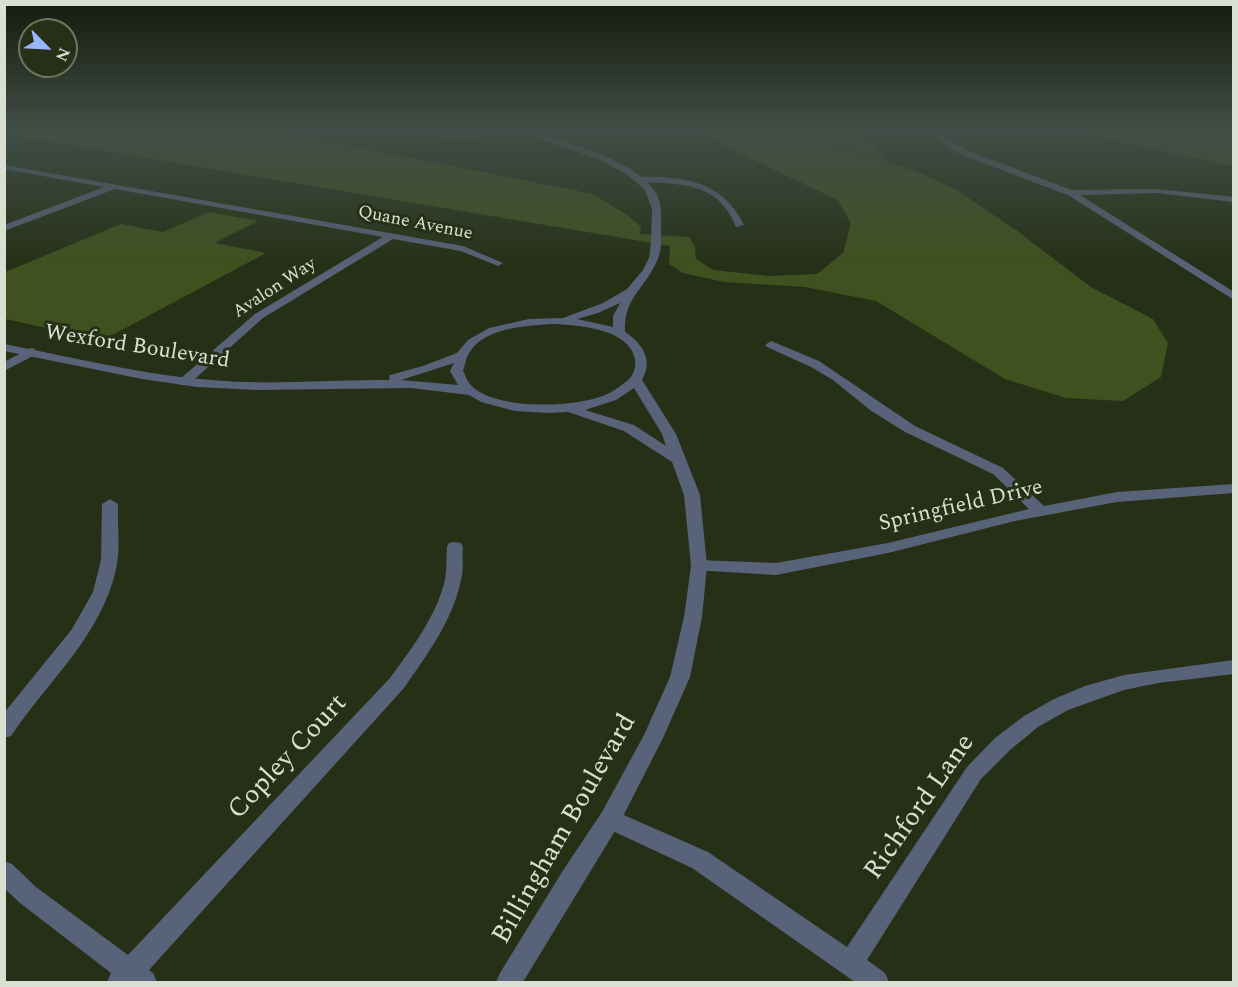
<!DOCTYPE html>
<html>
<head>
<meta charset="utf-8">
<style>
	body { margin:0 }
	#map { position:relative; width:1238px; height:987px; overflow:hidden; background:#263016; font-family:Spectral,serif }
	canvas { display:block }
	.frame { position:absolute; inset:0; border:6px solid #dae0d1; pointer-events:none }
	.north { position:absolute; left:18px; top:18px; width:60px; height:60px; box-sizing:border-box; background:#263016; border:2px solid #6e7661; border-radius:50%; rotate:114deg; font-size:16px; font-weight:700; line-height:24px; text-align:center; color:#dae0d1 }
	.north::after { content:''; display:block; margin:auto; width:21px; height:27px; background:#97b6fd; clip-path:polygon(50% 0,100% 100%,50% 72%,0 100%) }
</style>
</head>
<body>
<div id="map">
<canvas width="1238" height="987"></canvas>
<div class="frame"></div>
<div class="north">N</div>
</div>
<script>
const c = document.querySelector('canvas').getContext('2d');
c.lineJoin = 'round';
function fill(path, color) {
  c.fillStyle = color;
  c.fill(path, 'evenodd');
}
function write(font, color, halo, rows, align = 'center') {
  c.font = font + ' Spectral,serif';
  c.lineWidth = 6;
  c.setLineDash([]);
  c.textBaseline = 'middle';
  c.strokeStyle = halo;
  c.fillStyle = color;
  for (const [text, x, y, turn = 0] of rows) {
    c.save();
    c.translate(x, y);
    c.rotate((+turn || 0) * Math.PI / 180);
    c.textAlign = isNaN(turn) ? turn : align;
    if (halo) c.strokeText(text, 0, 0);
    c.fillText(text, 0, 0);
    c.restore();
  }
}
fill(new Path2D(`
	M4,130h265l13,2 311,62 34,21 14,12 -1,7 49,3 6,10 1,12 17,11 56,6 48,-2 26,-21 8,-30 -13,-23 -110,-52 -29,-18h89l130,42 40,19 58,39 75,57 62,32 15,24 -7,34 -38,24 -57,-3 -61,-19 -129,-78 -71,-14 -81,-5 -41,-9 -14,-9 1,-18 -665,-112z
	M793,130h60l35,31z
	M1067,130h166v36z
	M209,212l49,9 -43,22 51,10 -163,87 -98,-21v-47l116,-48 42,8z`), '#3f511e');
fill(new Path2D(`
	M413,130h15l51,8c-12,6 -54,-2 -66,-8z
	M615,130h6l-1,6h-4z
	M927,130h7l32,20 106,40 85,-1 77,8v5l-77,-9 -77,2 154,97v8l-166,-105 -108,-41 -27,-17z
	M4,165l459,81 40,17 -5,3 -37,-15 -68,-12 -130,79 -75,67h-8l-2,-3 2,-3 75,-65 128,-77 -268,-48 -111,42v-6l100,-38 -100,-18z
	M637,177c45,-1 85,3 107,48l-8,2c-3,-6 -5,-12 -9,-17 -22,-31 -60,-25 -93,-29l-1,-2z
	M771,341l48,20 96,65 88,42 41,38 73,-14 117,-8v9l-117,9 -102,19 -127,32 -112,22 -83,-5 -2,-4 2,-4 6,-2 77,3 112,-20 141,-34 -36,-35 -88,-42 -35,-22 -37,-30 -22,-13 -44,-20 -2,-2z
	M31,348l4,1v6l-31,16v-9z
	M110,499l8,5c-1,21 3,44 -2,65 -14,66 -69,113 -105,167l-7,2v-25l68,-84 21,-37 8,-32 1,-56z
	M455,542l6,1 2,4c-1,11 1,22 -2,33 -8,40 -34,75 -57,108l-255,282 4,3 4,9h-50l4,-9 -91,-70 -16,-15v-27l8,3 24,23 92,68 262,-277c22,-30 46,-61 55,-98 2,-11 1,-22 2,-33l2,-4z
	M1234,660v14l-76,9 -34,7 -56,20 -30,17 -28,23 -29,29 -114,181 18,13 4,9h-34l-163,-114 -90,-42 -3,-7 3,-7 8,-3 98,43 139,95 120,-180 28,-29 29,-22 30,-17 31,-13 39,-11z`), '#586279');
fill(new Path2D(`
	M516,130h11c35,11 113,30 130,65 5,10 4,21 4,32 0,13 1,25 -5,36 -13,28 -32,34 -31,69 17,11 29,28 17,48l34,54 24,61 7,71 -5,51 -12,60 -27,61 -45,88 -95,156h-27l4,-9 62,-101 40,-60 42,-77 26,-58 14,-60 7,-51 -7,-71 -12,-33 -48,-31 -56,-19 -20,1 -33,-2 -34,-9 -12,-7 -58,-7 -155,2 -59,-3 -55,-8 -138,-28v-7c73,14 146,33 221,37 54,4 109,-2 164,-1l1,-5 33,-9 34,-13 11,-13 21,-12 40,-9 34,-1 40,-15 24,-14 16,-19 6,-12 2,-16 1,-33 -7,-19 -17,-15 -30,-16zM620,303l-7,13v11l-36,-8 21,-6zM552,324c25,1 77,4 83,35 1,7 -1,16 -7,21 -6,5 -15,12 -23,15 -30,13 -114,16 -136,-12 -3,-4 -4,-9 -6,-12 2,-6 3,-13 6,-18 16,-26 57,-27 83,-29zM454,363l-4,8 8,14 -57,-5zM634,388l28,46 4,12 -32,-21 -49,-15 31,-10z`), '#586279');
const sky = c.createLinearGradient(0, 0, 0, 268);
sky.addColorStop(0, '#151a0c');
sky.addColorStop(0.49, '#414e47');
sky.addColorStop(1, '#414e4700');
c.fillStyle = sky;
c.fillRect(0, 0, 1238, 268);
write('18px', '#dae0d1', '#263016', [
	["Quane Avenue",415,224,11],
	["Avalon Way",275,289,-33]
]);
write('22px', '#dae0d1', '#263016', [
	["Wexford Boulevard",137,348,9],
	["Springfield Drive",961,507,-13]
]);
write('27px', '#dae0d1', '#263016', [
	["Copley Court",289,758,-47],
	["Richford Lane",921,808,-55],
	["Billingham Boulevard",566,830,-60]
]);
</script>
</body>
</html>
